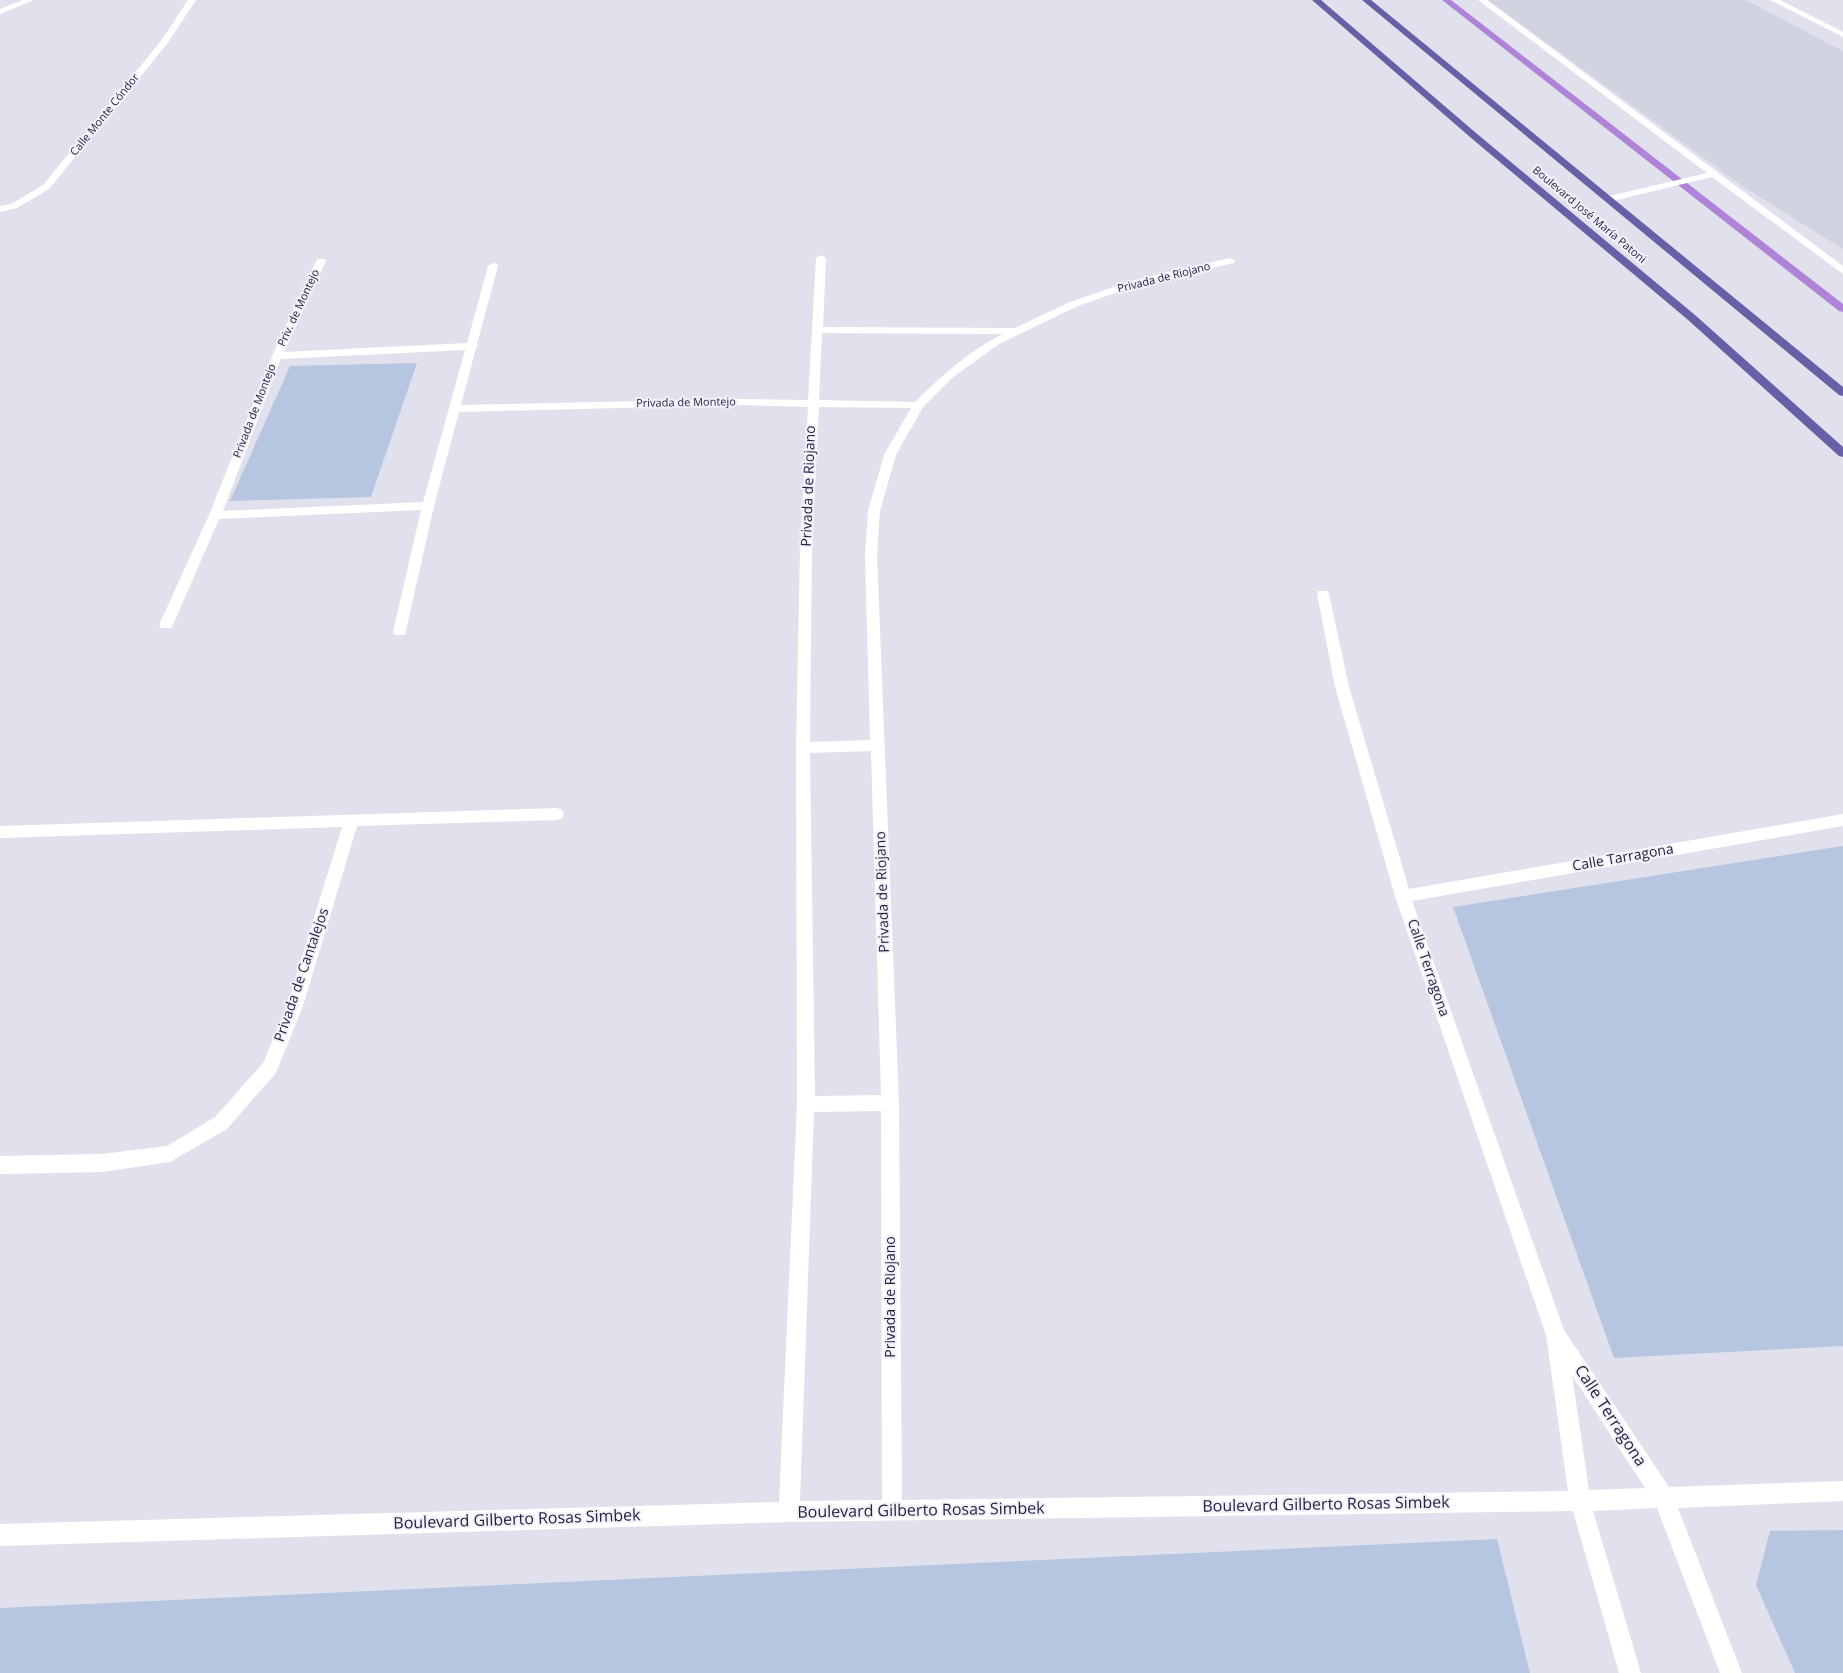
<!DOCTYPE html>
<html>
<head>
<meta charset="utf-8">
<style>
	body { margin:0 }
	canvas { display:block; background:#e0e1ed }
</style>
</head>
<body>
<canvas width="1843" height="1673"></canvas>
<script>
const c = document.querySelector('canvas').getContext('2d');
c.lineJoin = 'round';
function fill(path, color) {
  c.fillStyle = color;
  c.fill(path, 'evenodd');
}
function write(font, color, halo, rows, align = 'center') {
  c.font = font + ' "Open Sans",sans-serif';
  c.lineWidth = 4;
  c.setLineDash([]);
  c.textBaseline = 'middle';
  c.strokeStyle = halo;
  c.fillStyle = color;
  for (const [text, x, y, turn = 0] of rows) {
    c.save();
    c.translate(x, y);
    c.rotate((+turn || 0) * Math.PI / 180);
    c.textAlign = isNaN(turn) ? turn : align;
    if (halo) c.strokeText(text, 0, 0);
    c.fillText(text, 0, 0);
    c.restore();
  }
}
fill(new Path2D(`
	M1488,0h258l97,51v198l-98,-61z`), '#d1d3e1');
fill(new Path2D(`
	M417,363l-46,134 -141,4 60,-135z
	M1843,846v500l-229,12 -161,-451z
	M1843,1530v143h-48l-39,-88 14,-54z
	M1497,1539l33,134h-1530v-65z`), '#b7c6e0');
fill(new Path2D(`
	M1442,0h9l392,304v8l-4,-1z`), '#af83d7');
fill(new Path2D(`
	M23,0h11l-34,14v-5z
	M188,0h8l-29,44 -118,145 -32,19 -17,4v-6l11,-2 32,-19 118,-144z
	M1478,0h9l356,266v8l-131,-97 -104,25 -3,-1v-4l102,-24z
	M1770,0h10l63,32v5z
	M821,255l5,3 -3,69 192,1 55,-26 61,-21 99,-23 5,3 -1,2 -96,22 -60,21 -79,38 -47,34 -29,29 -27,48 -16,56 -3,44 22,548 3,397 666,-9 -22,-156 -151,-439 -60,-209 -18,-93 1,-3h10l1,3 20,93 60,202 434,-75v12l-431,75 152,429 105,157 174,-6v20l-165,7 64,165h-22l-63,-165 -64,3 48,162h-22l-46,-162 -784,11 -789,24v-22l779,-22 18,-398 -1,-356 4,-200 8,-141 -65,-2 -284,7 -25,94 -29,129h-10l-2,-3 28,-122 -202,9 -46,106 -2,3h-10l-2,-3 50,-110 63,-159 45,-97h8l1,2 -42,91 183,-9 21,-77 5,-3 4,1 1,2 -21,78 1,2 -2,2 -15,57 282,-6 65,1 8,-142zM822,333l181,1c-33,16 -62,42 -88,68l-96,-2zM465,350l-42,152 -200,9 58,-152zM819,407l92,1 -27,47 -16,56 -3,44 5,185 -60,2 2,-194zM871,751l10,344 -66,1 -5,-343zM881,1111l1,389 -82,1 14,-389zM1572,1375l73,113 -56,2z
	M557,808l5,2 2,4 -2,4 -5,2 -200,6 -54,180 -25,62 -3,6 -48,55 -57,33 -68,10 -102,2v-18l102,-2 65,-8 48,-29 48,-54 24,-57 55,-179 -342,11v-12z`), '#fff');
fill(new Path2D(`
	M1312,0h9l155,133 219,182 148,132v10l-4,-1 -152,-137 -217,-182z
	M1362,0h9l472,387v9l-4,-1z`), '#6860a6');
write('11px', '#221f3f', '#f1f2f9', [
	["Calle Monte Cóndor",105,115,-51],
	["Boulevard José María Patoni",1589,215,40],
	["Privada de Riojano",1164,278,-14],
	["Priv. de Montejo",299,308,-65],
	["Privada de Montejo",686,403,-1],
	["Privada de Montejo",255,411,-69]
]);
write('14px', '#221f3f', '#f1f2f9', [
	["Privada de Riojano",809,486,-88],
	["Calle Tarragona",1623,858,-10],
	["Privada de Riojano",883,892,-92],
	["Calle Terragona",1428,968,71],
	["Privada de Cantalejos",302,975,-71],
	["Privada de Riojano",891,1297,-90]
]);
write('16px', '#221f3f', '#f1f2f9', [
	["Calle Terragona",1610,1416,57],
	["Boulevard Gilberto Rosas Simbek",1326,1505,-1],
	["Boulevard Gilberto Rosas Simbek",921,1511,-1],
	["Boulevard Gilberto Rosas Simbek",517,1520,-2]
]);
</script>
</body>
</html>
